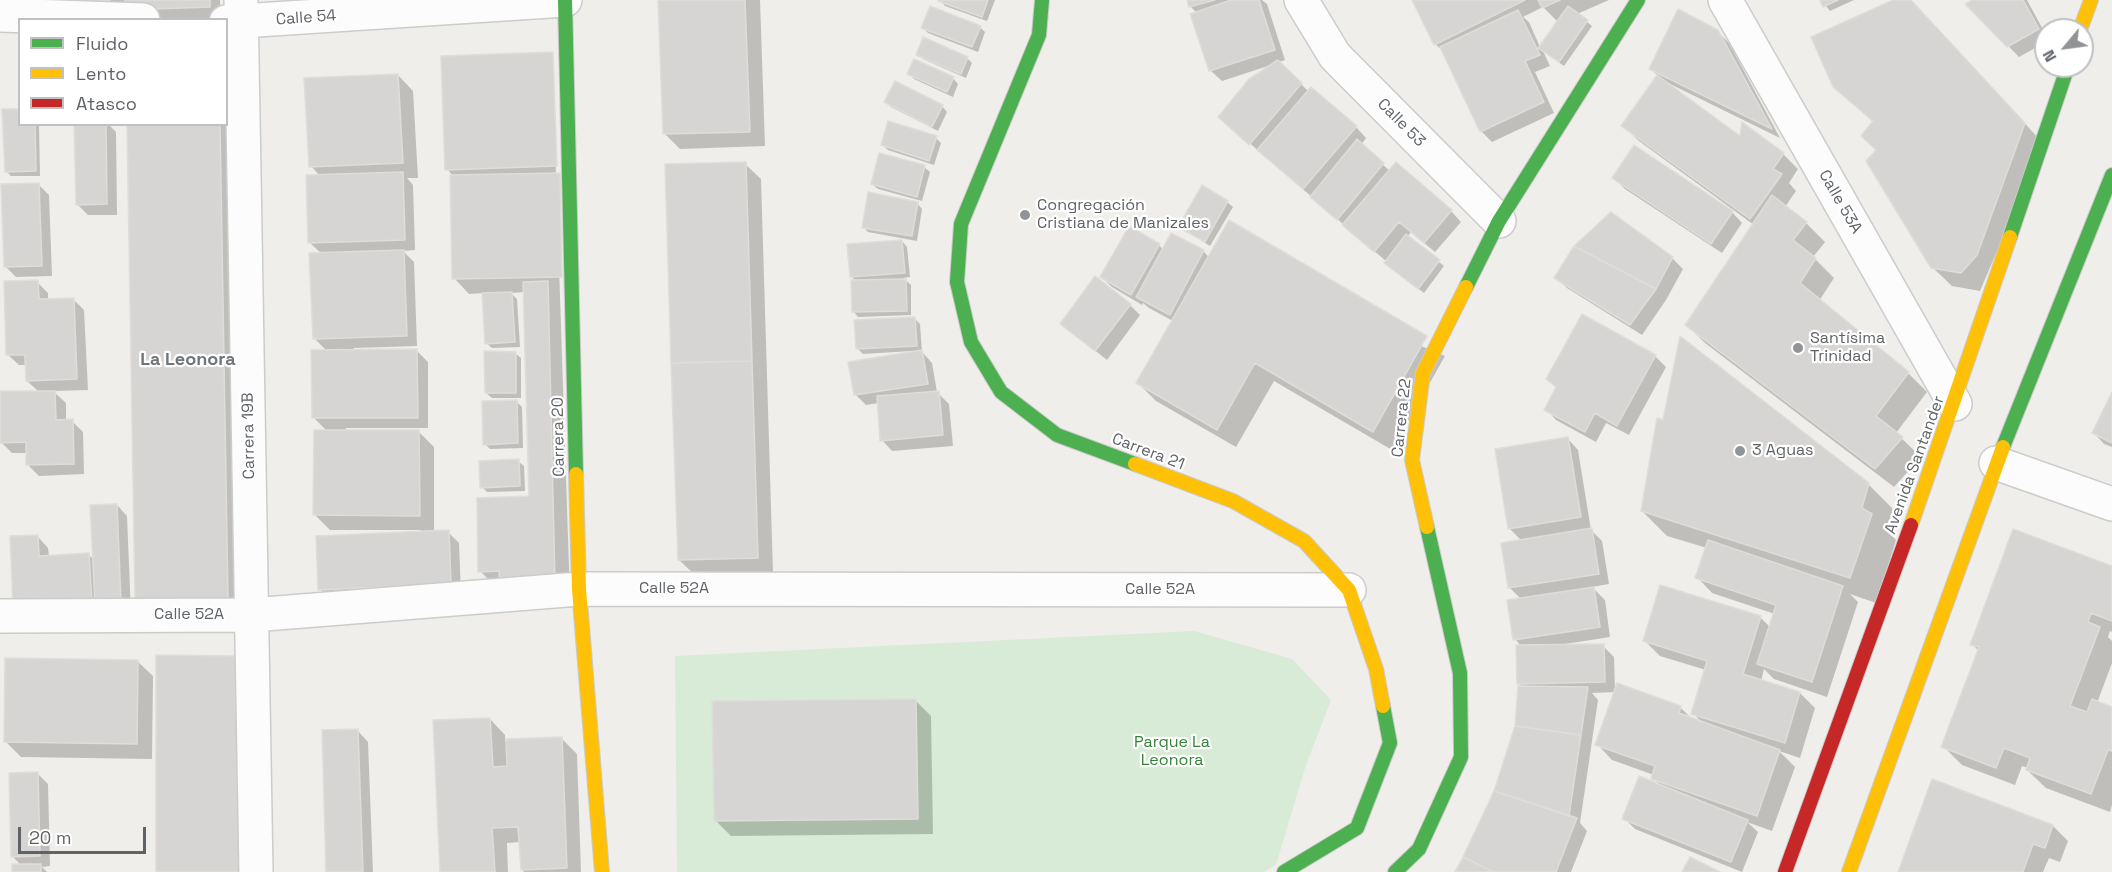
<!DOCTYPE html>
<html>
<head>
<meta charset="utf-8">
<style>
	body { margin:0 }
	#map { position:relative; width:2112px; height:872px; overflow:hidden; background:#efeeea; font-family:"Space Grotesk",sans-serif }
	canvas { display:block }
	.legend { position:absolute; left:18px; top:18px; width:210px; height:108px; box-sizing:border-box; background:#fff; border:2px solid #bfc1c3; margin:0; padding:8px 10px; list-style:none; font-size:18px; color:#5f6368 }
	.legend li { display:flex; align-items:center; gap:12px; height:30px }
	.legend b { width:30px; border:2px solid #bfc1c3 }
	.north { position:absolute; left:2034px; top:18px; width:60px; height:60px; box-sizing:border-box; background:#fff; border:2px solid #bfc1c3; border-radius:50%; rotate:241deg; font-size:16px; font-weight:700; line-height:24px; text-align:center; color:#5f6368 }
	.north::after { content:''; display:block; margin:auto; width:21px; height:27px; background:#919496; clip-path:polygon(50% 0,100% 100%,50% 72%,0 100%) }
	.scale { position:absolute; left:18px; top:827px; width:128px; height:27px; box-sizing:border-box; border:3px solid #5f6368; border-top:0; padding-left:8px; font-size:18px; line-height:21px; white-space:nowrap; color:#5f6368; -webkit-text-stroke:4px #fff; paint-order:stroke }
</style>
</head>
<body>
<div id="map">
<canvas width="2112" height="872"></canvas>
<ul class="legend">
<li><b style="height:8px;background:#4caf50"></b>Fluido</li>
<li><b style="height:8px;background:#ffc107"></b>Lento</li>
<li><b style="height:8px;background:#c62828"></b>Atasco</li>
</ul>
<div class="north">N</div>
<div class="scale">20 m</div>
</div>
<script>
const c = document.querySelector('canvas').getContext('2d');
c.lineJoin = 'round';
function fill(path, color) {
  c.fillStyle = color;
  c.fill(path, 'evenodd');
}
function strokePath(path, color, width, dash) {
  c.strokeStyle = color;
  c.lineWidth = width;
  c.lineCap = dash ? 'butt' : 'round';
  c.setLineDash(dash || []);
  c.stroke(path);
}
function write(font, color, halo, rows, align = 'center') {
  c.font = font + ' "Space Grotesk",sans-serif';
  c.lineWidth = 4.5;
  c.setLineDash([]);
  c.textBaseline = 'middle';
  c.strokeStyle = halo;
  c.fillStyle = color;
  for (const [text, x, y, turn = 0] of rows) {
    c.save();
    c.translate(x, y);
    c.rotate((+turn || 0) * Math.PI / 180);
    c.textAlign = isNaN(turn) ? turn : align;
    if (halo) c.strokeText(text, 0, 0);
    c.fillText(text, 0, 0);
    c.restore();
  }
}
fill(new Path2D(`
	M1194,631l98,28 39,41 -25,65 -30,100 -13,7h-586l-2,-216z`), '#d8ebd6');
fill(new Path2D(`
	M0,0h220v18l-68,2z
	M660,0h100l5,146 -85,3 -15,-15z
	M940,0h55l-8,21 -42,-15z
	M1189,0h73l5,4 18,56 -6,2 30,30 47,35 10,11 -5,7 29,26 61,40 10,11 -26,30 -24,-20 -4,5 37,29 -20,27 -33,-25 -4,-6 -156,-135 40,-62 -49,16 -11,-10 -19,-56 5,-2 -7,-7z
	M1414,0h195l-32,14 15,12 -28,40 -21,-15 7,15 -15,6 19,41 -62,29 -11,-11 -36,-78 -10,-9zM1543,7l15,15 -18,25 -11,-25 -6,-5z
	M1821,0h33l-24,11z
	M1897,0h13l133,143 -63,148 -28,-5 -20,-19 -55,-116 -3,-28 -40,-37z
	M1975,0h52l19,35v7l-27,15 -52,-53z
	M980,27l5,5 -7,20 -50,-19 -5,-5z
	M1717,31l12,12 51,95 -112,-55 -1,1 75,54 41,16 15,15 -9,14 7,8 -11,16 21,16 19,19 -12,15 21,21 -15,23 89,72 19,19 -31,41 25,24 -27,30 -189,-144 -18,-18 67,-100 -115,-84 -16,-15 35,-50 -7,-7z
	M552,54l18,544 -75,-12 -15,-15 51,-73 -6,-206 -14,1 6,6 3,48 -28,1 -6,-5 -2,-50 -15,1 -15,-16v-101l-7,-8z
	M917,54l50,4 5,5 -6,15 -43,-19z
	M226,74l20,543 -91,1 -26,-494h97z
	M909,74l44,4 5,6 -5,13 -39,-18z
	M398,75l15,16 5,87h-11l6,7 2,65 -12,1 11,11 3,84 -63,2v3h63l11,11v66h-82v3l73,1 15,15v85h14l11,11 2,52 -131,5 -10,-11 101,-56v-3h-91l-15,-15 12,-84 -13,-13 13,-67 -13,-13 8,-84 -12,-11 10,-67 -9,-10z
	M886,102l56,4 5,6 -9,19 -47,-24z
	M20,124h19l1,52h-29l-5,-5z
	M76,124h32l8,8 1,83h-29l-11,-11z
	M936,138l5,5 -7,22 -46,-15 -6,-5z
	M745,164l16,15 12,394 -78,2 -16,-15z
	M924,167l6,5 -8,29 -44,-12 -6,-5z
	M1614,178l118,34 10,11 -20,30 -97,-64z
	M38,184l11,11 3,81 -36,1 -11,-11z
	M1227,202l6,5 -23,39 -30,-19z
	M917,203l5,6 -5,32 -49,-9 -5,-5z
	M1611,213l61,45 11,11 -17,31 -24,35 -75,-47 -11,-10z
	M902,241l5,6 3,30 -7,1 8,7v30l-53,2 -5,-6 3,-30 -5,-5z
	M1159,245l4,5 40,1 6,6 236,99 -53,94 -118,-69 -38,66 -80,-46 -18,-18 35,-62 -24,-13 -6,-5 -1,2 -30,-18 -11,-10z
	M37,282l11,11v7l25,-1 11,11 4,80 -35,1 13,12v18h6l11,11 1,42 -45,2 -11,-11 -1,-12h-15l-11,-11 -1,-49 39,-1 -12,-11v-16h-8l-11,-10z
	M1130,305l10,10 -33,45 -45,-36z
	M915,319l5,5 2,28 10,11 5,29 12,12 4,42 -61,5 -10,-11 -3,-37 -13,2 -11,-11 57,-41v-2l-49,3 -5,-5z
	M515,353l6,5v40h-29l-6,-5z
	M1655,356l11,11 -37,68 -23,-12 -10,19 -40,-22 -10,-11z
	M2112,396v51l-8,-3 -10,-11z
	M516,401l6,6 1,41 -33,1 -5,-5z
	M1568,439l10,11 13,80 11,11 7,43 -17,3 13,13 5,37 -45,7v2h38l11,11 1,34 2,-6 64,23 12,12 10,4 -10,-11 13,-43 -46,-14 -15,-15 115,-24 10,10 5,-13 -63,-21 -15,-16 10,-29 -40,-12 -25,-25 226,-27 25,25 -6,22 9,9 -20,63 -26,-9 8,8 -31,95 -53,-18 -10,-10 -3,12 39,12 15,15 -15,50 -21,-7 16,16 -23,64 -25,-9 11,10 -16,40 -107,-43 -11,-11 37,-31 -8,-9 1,-3 -42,-15 -15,-16 18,-52 -23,1 6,7 -18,123 7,8 -16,41h-115l40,-80 20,-65 6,-40 -4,-4 4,-36 -7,-8 6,-40 -12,-12 13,-46 -13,-13z
	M518,461l6,5 1,25 -38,1 -5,-5z
	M117,505l10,11 4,97 -105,5 12,-81 10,11 1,9 40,-2 5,5z
	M2112,568v64l-2,-1 -2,6 4,4v22l-15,40 15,5v97l-2,7 -64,-24 -19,-18 1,-2 -6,-2 -7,19 -53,-20 -19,-19 36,-95 -7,-7z
	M137,661l16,15 -1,83 -131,-2 -16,-16z
	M915,700l16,16 2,118 -202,2 -16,-16z
	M490,719l15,16v6l56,-3 16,16 4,118h-57l-2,-2 -1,-28 -14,1 1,29h-67z
	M358,731l10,11 5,130h-45z
	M37,773l11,11 2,82 -8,1 5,5h-34l8,-7 -9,-9z
	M2053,826l15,15 -8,21 -11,-4 -6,14h-144z`), '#0003');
const building = new Path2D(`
	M0,0h110v1l-110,2z
	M125,0h85v7l-85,3z
	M658,0h87l5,132 -87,2z
	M939,0h49l-6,17 -44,-16z
	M1187,0h28l-26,7z
	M1231,0h28l16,50 -66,21 -19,-57z
	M1412,0h113l-91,45z
	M1538,0h22l-18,8z
	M1820,0h18l-15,7z
	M1893,0h18l114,123 -48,132 -16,18 -30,-5 -65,-107 10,-11 -15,-14 12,-15 -40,-34 -22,-50z
	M1972,0h51l16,29 -32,18 -42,-43z
	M930,6l51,20 -9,21 -51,-19z
	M1568,6l20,14 -29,42 -21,-14z
	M1678,9l40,21 54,99 -123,-60z
	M1518,10l22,45 -15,6 19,41 -64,30 -40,-85z
	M923,37l45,20 -7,17 -45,-19z
	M553,52l4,114 -112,4 -4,-114z
	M914,59l40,18 -7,15 -40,-18z
	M1278,60l24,23 -53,62 -31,-28 31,-38z
	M398,74l5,89 -94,4 -5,-89z
	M1657,75l83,61 2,-14 42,31 -11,16 9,5 -32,45 -129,-93z
	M895,81l48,24 -11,22 -48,-25z
	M1311,87l46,39 -54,63 -46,-39z
	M2,109h18v15h15l1,47 -31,1z
	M888,121l49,15 -8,25 -48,-16z
	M74,124h32l1,80 -31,1z
	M127,124h93l8,475 -93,1z
	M1357,139l27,24 -47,57 -27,-23z
	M1634,145l99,66 -22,33 -99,-66z
	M879,153l46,12 -8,32 -46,-13z
	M746,162l6,199 -81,2 -6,-199z
	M1396,162l56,48 -28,33 -25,-21 -25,30 -32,-27z
	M403,172l2,68 -97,3 -2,-68z
	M560,173l2,104 -110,2 -2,-104z
	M39,183l3,83 -38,1 -3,-83z
	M1202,185l26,16 -23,41 -27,-15z
	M868,192l50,10 -6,34 -50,-8z
	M1772,195l35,27 -14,18 23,18 -16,25 109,89 -33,44 27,21 -28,32 -190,-144z
	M1611,212l62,45 -17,32 -82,-43z
	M1229,220l198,116 -54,96 -118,-69 -38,67 -81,-47z
	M1129,226l31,18 -29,51 -31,-18z
	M1171,233l33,17 -34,65 -34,-18z
	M1406,234l34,26 -22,29 -34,-26z
	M902,240l3,33 -55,4 -3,-33z
	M1574,246l82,43 -26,36 -76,-47z
	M404,250l3,86 -94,3 -4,-86z
	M1095,276l36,28 -36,47 -35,-27z
	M906,279l1,32 -55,1 -1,-32z
	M38,280l1,19 35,-1 3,81 -51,2 -1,-26h-19l-2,-74z
	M548,281l7,302 -55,2 -1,-14 -21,1 -1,-74 52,-2 -6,-214z
	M512,292l3,50 -30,2 -3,-51z
	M1582,314l74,41 -39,71 -22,-13 -10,19 -41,-22 12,-23 -10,-8z
	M915,317l2,29 -61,3 -2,-29z
	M1680,336l189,147 -7,25 10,6 -22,64 -209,-67 16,-93 6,2z
	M417,349l1,69h-106l-1,-68z
	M922,350l6,34 -74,11 -6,-33z
	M484,351l32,1v41h-31z
	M752,361l6,197 -80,2 -7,-197z
	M0,391h55l1,29 17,-1 1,45 -48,1v-23l-26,1z
	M939,391l4,44 -63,6 -3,-45z
	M2112,392v51l-20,-10z
	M517,400l1,43 -35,2 -1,-44z
	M314,430h105l1,86 -107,-1z
	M1568,437l13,80 -73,12 -13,-80z
	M519,459l1,27 -40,2 -1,-27z
	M117,504l4,99 -26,1 -5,-99z
	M1592,528l7,46 -91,14 -7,-45z
	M2013,529l99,37v55l-21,-8 -3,9 12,5 -30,79 17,6 5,-13 20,8v44l-4,-1 -17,44 -65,-24 4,-12 -26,-10 -8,20 -55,-21 38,-100 -9,-2z
	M449,530l2,54 -133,6 -2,-54z
	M38,535l1,21 50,-3 3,51 -79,3 -3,-71z
	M1708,540l135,46 -31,96 -55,-18 19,-59 -81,-27z
	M1660,585l101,31 -18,58 57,18 -15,51 -94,-29 16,-53 -64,-20z
	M1594,587l6,40 -87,13 -6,-40z
	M1604,644l1,38 -88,2 -1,-39z
	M156,655l85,1v216h-85z
	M5,658l133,2 -1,84 -133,-2z
	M1617,683l64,23 -2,7 101,37 -23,66 -106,-37 4,-13 -60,-21z
	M1518,686l70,1 -7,48 -66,-9z
	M916,699l2,120 -204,2 -2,-120z
	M490,718l3,49 14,-1 -1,-27 56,-2 5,131 -46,2 -3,-43 -26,1 3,44h-55l-7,-152z
	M1515,726l66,9 -12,81 -75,-25z
	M358,729l5,143h-37l-4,-142z
	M38,772l2,84 -29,1 -2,-84z
	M1639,776l109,44 -17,42 -109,-43z
	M1932,779l121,46 -8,23 -12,-4 -10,28h-125z
	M1494,791l83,27 -21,54h-63l-30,-15z
	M1463,857l30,15h-38z
	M1690,857l30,15h-38z
	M12,864h29v8h-29z`);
fill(building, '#d6d5d3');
strokePath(building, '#deddd9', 1.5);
const street = new Path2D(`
	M241,0l15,872
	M1301,0l34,56 164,165
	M1725,0l230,404
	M0,15l143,5
	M226,22l339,-22
	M1996,463l116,41
	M0,616l252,-1 327,-26 770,1`);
const fast = new Path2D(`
	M565,0l11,474
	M1042,0l-3,35 -78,189 -4,58 14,60 30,50 56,43 78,29
	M2010,237l58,-171
	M1466,287l33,-66 139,-221
	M2003,447l109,-272
	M1284,872l73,-44 33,-85 -7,-37
	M1395,872l24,-23 42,-92 -1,-84 -33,-146`);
const slow = new Path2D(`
	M2080,30l11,-30
	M1135,464l98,37 71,40 45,49 27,79 7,37
	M576,474l3,115 23,283
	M1911,525l99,-288
	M1427,527l-15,-67 11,-87 43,-86
	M1849,872l154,-425`);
const jam = new Path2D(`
	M1785,872l126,-347`);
strokePath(street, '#cbcccc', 36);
strokePath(fast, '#cacacb', 16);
strokePath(slow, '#cacacb', 16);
strokePath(jam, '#cacacb', 16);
strokePath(street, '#fdfcfc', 33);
strokePath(fast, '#4caf50', 14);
strokePath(slow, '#ffc107', 14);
strokePath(jam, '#c62828', 14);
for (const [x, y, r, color] of [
	[1025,215,6,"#919496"],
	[1798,348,6,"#919496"],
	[1740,451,6,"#919496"]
]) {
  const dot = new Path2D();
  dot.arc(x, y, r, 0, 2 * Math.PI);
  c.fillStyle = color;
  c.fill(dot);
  strokePath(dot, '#fff', 2);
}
write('16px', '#5f6368', '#fff', [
	["Calle 54",306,18,-4],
	["Calle 53",1401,123,45],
	["Calle 53A",1840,202,60],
	["Carrera 22",1402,418,-84],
	["Carrera 19B",249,436,-91],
	["Carrera 20",559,437,-91],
	["Carrera 21",1148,452,21],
	["Avenida Santander",1915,465,-70],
	["Calle 52A",674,589],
	["Calle 52A",1160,590],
	["Calle 52A",189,615]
]);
write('16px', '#5f6368', '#fff', [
	["Congregación",1037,206],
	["Cristiana de Manizales",1037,224],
	["Santísima",1810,339],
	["Trinidad",1810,357],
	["3 Aguas",1752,451]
], 'left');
write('16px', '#348238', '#fff', [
	["Parque La",1172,743],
	["Leonora",1172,761]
]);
write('bold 18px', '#70757a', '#fff', [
	["La Leonora",188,360]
]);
</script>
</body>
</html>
